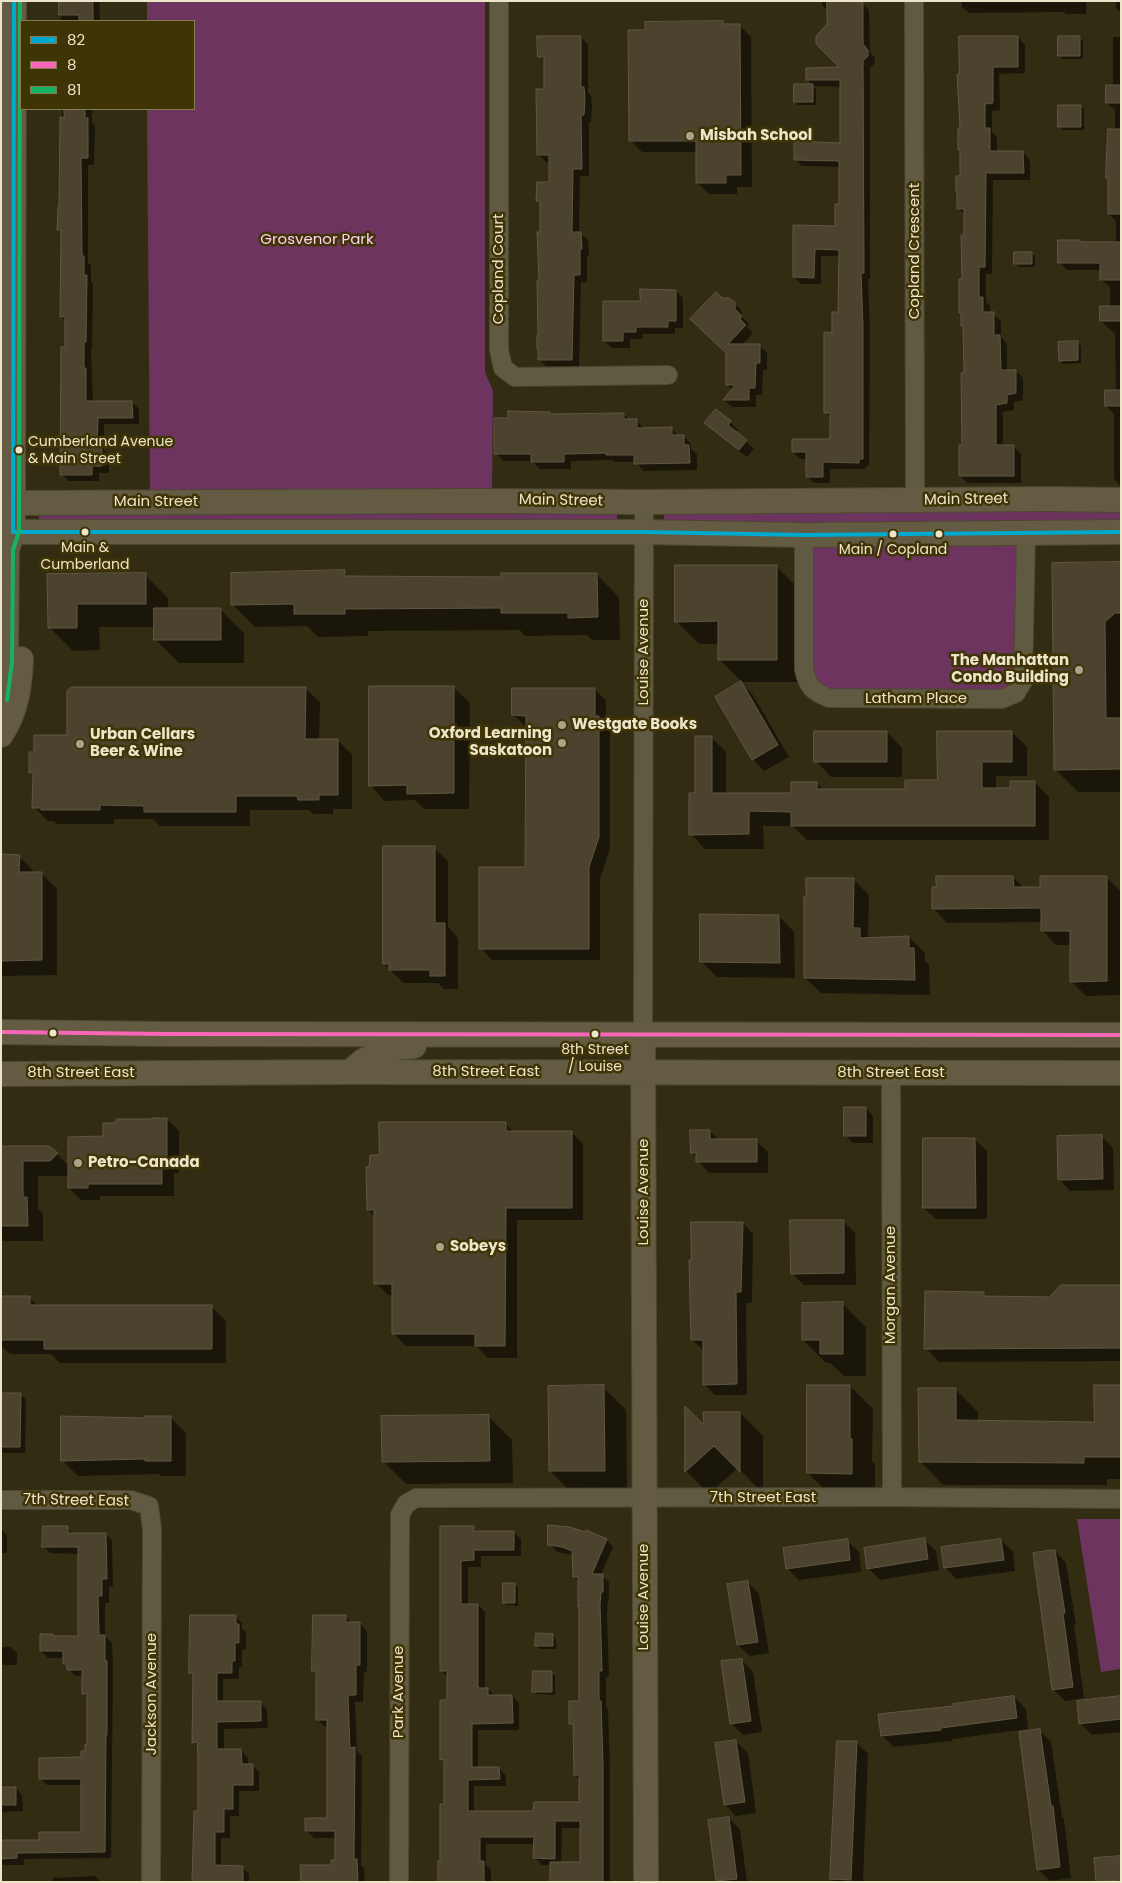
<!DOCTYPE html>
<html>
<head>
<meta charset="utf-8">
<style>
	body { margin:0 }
	#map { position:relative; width:1122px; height:1883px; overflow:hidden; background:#322c13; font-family:Poppins,sans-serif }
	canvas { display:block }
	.frame { position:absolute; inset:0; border:2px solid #ede5c9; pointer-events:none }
	.legend { position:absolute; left:20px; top:20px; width:175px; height:90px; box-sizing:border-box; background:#3f3406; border:1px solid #857b54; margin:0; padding:6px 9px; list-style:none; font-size:15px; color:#ede5c9 }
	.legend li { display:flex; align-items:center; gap:10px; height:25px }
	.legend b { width:25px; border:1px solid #857b54 }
</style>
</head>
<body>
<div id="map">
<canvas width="1122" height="1883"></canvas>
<div class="frame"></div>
<ul class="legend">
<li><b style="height:6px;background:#00a9ce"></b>82</li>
<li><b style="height:6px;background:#fa66b7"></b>8</li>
<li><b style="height:6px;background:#13b361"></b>81</li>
</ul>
</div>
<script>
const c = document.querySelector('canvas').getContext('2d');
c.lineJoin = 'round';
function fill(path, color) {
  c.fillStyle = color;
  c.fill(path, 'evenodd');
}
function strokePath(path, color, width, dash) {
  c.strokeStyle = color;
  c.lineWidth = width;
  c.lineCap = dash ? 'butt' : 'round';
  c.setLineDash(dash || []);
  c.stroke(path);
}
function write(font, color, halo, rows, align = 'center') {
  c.font = font + ' Poppins,sans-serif';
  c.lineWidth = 5;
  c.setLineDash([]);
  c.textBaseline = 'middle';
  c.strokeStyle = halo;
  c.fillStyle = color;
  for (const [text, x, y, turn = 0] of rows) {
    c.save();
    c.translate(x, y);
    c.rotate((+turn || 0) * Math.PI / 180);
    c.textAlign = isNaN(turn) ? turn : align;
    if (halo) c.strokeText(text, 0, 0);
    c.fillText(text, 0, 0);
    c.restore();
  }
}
fill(new Path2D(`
	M147,1h338v371l8,19 -1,98 -342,2 -3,-382h47v-88h-47z
	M1121,509v14h-455l-2,-1v-10z
	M617,512v8l-578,2v-9z
	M1026,533l-10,160 -202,-1 -10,-157z
	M1077,1519h44v150l-20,3z`), '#6c345e');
fill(new Path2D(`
	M61,1h38l1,20h-39z
	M101,1h18v1h-17z
	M822,1h30v2h10l7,7 1,42 5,6v5l-5,5v211h-2l2,55 -1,132h-3v3h-36v14h-16l-7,-7v-17h-7l-7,-7 39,-11v-22l-7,-7 8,-78 7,-21v-57h-19v28h-20l-7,-7v-50l43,1 3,-22v-39l-38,-1 -7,-7 46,-15v-57l-28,-1 3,3v16h-18l-3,-3 18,-17 -6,-6 35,-10 -14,-45v-13l-6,-6z
	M962,1h124v13h-20l-2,-2 -95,1 -7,-6z
	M1116,1h5v12l-5,-5z
	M722,22l3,3h14l12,12 1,150h-15v7h-28l-12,-12v-30h-55l-12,-12 16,-109z
	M581,37l7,8v47l3,4 1,11 -1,15h-2v54h-9l-1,57 9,7 1,16h-2v26h-6l-2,85h-32l-8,-7 2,-157 -3,-3 13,-17 -1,-21h-4l-8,-8 7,-64 1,-28 -6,-6z
	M1018,37l7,8v28l-26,1 1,36 -8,1v21l5,5v15h26l7,8v20h-37l-1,94h-6v28l4,4v8h3l8,7v16l6,7v27h9l7,7v22l-9,2v8l-11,2v34h10l8,8v29h-54l-7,-8 3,-29 2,-117 -3,-3v-11l-2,-2 5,-98 -7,-7 3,-31 -2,-102z
	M1079,37l4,4v18h-21l-3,-4z
	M1113,37h8v449l-7,-7v-65l-8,-8 10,-15 -1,-57 -14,-13 9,-14v-20l-9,-7v-10h-34l-8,-8 22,-18 35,-2v-21l-7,-7v-35l-2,-2 8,-47v-20l-8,-7 6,-17z
	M1080,106l4,3v21h-21l-4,-4z
	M62,109h30v14l3,3 -1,39h-6v98l3,2v16l2,3 -1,65h-1l2,53h39l7,7v15h-35v26l5,5v18h-10v8h-30l-8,-7 5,-126v-26l-5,-5 1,-84 -3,-3 2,-21z
	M1031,253l4,3v11h-16l-4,-3z
	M676,291l7,7v30h-8v6h-32v5h-13v9h-18l-8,-7 37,-39z
	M722,299l12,4 8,8v6l7,7 -2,3 6,6 -11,12h17l8,8v17h-4l-1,25h-6v12h-24l-8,-7 9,-10 -6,-5v-32z
	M1077,343l4,3v17l-18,1 -3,-4z
	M716,410l14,12 8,8 -2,2 18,17 -7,8 -34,-27z
	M550,413l1,2 73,-1 6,7h6l8,7h27l8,8h4l8,8v5l6,5v16l-54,1 -7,-9h-21l-2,-2 -42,1v8h-31l-8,-8h-29l-7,-8z
	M1121,563v229h-43l-23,-23z
	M776,566l23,23 1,93h-58l-23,-23v-15h-20l-23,-23z
	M344,572l6,6h152l94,-4 23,23 1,43h-28l-5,-5 -62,1 -5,-6 -152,1v5l-50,1 -11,-11 -52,1 -23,-23z
	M145,575l23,23v11l53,1 23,23v30h-65l-23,-23v-13h-57l1,23 -27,1 -23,-23 -1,-52z
	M741,683l12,12 36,62 -25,14 -11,-12z
	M305,688l15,14 -1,38h18l15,14v55h-19v5h-20l-4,-4h-59v16h-90l-7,-7h-39v5h-57l-3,-3h-6l-14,-14v-31l-4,-3 5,-19 33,-18z
	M454,688l16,15 -1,106h-45l-9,-9 -30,1 -15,-16z
	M595,689l11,12v24l4,3v121l-10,30v81h-108l-11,-12 45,-80 1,-142h-2l-12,-11z
	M887,732l15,16v29h-71l-15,-16z
	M1012,732l15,15v29h-31v13h15l24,-7 14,15v43h-242l-15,-14h-29l1,23h-59l-14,-15 5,-40 15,-57 15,15v42h66l25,-11 7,7 82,1 33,-10z
	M434,848l14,13v66l10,11v51h-14l-6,-6h-34l-20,-19z
	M1,856h18l16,17h6l16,16v86l-56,1z
	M1013,877l11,11h18l64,-11 15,15v103l-35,1 -15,-15v-36h-15l-14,-15v-8l-95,1 -14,-15z
	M853,879l16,16 -1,43 41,-1 16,16v8l4,4 1,30 -109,-2 -16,-15z
	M779,916l15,16 1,46 -78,-1 -16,-16z
	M866,1108l7,8v27h-20l-7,-7z
	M167,1119l12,12v42h-5v23h-74v4h-19l-12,-12v-15l-3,3h-28v33l5,4v28h-42v-94l56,7 12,12 35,-28z
	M505,1123l9,10 57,-1 12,12v76h-66v138h-29l-12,-12h-70l-12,-12 -1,-39h-5l-12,-12 -1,-66 -7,-7 2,-42z
	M710,1131l10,10h36l12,11v21h-59l-11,-12 -1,-3 -5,-5z
	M1102,1137l11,11 1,42 -44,1 -11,-12z
	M975,1140l12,11v68h-51l-12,-11z
	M843,1221l12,12 1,52h-52l-12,-12z
	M743,1223l10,11 -1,69h-6l1,92h-32l-11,-11v-33l-12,-11z
	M1121,1286v75l-182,1 -13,-14 57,-55 5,4 62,1z
	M1,1297l28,1 9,8h173l15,15v42h-166l-9,-9h-41l-9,-8z
	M843,1304l23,23v49h-22l-14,-13h-4l-23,-23z
	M850,1386l23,23 -1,53 3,2v32h-44l-23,-23z
	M1121,1386v93h-14v6h-164l-23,-24 35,-72 23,23v10l117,1z
	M603,1387l23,23 1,83 -54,1 -23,-23z
	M1,1394h19l6,6 -1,53h-23v21z
	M686,1409l19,19 35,-15 23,23v57l-25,-25 -29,26 -23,-23z
	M170,1417l16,16v43h-25l-1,-2 -82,2 -15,-15 83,-42z
	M489,1417l23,23 1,43 -107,1 -23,-23z
	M473,1527l6,5h35l7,7v17h-40v11h-13v38h10l7,7v77h3l7,7h17l7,7v27h-41v38h21l7,8v10h-32v26l61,1 45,-10v-23l-5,-5v-47l-4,-4 9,-22 1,-93 -2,-2v-25l-5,-5v-22l-17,-3 -7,-8 56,-4 7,7 -12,28 8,7v17h-1l-1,14 2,64h-3v30l2,2 2,61v112h-58v-17h-10l-7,-7v-14h-49v21l5,5v12h-52l7,-76 -1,-44 -4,-3 8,-57 -1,-25 -7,-7v-142zM562,1828h19v36h-20z
	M67,1528l7,6h32l6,7 1,45h-4v17h-4v33l7,7 1,26 -2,189 -87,1v6h-23v-23l39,-1 42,-8v-48h-35l-7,-7 42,-19 4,-7 2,-7v-47l-5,-4v-18h-8l-11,-13v-5h-16l-7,-7 11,-16 3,2h24l1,-83 -30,-1 -7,-7z
	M1,1529l6,6v18h-6z
	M924,1540l12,11 3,19 -59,10 -12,-12z
	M1001,1540l12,12 2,19 -59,8 -11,-12z
	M847,1541l12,11 2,20 -62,8 -11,-11z
	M1055,1551l11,12 10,62h-2l10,73 -19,3 -12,-12z
	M748,1582l11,12 10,59 -19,3 -12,-11z
	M515,1584l3,4v18l-11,-1 -3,-3z
	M235,1616l7,7v6l4,3v17l-4,1v17h-3v12h-16v23h37l7,7 1,19 -44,1v22h17l7,7v7h4l7,7v19h-20v25h-9v22h-9v28l21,1 7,7v8h-56l6,-69 -1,-66 -5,-5 1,-66 -4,-4z
	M346,1617l7,7h7l7,7v41h-3l-1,30h-8l2,49 5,5 -1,109 3,3 1,14h-63l31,-16 3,-5v-23h-22l-8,-8 22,-10 1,-93h-4l-8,-8 1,-43 -5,-5z
	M553,1635l3,4v10h-16l-4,-4z
	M1,1647h9l7,6v12h-16z
	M742,1660l11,12 9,60 -19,3 -12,-12z
	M552,1673l3,3v19l-18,-1 -3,-3z
	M1014,1697l12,12 2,20 -76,10v2l-58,6 -12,-11z
	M1121,1697v35l-29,3 -12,-12z
	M1040,1731l11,11 11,75 2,2 7,59 -21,3 -12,-12z
	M736,1741l12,12 8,60 -20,3 -11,-12z
	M856,1742l12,12 -5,128h-28l-4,-4z
	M16,1788l6,7 1,16 -22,1v-23z
	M729,1818l11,12 7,52 -30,-1z
	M1121,1857v25h-23z
	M95,1876l5,6h-47v-4z`), '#0007');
const building = new Path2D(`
	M59,1h34v20h-14v-6h-20z
	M827,1l36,1v42l5,6v6l-5,5 1,212h-3l2,53v133h-4v4l-36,-1v15h-17v-25h-14v-13h38v-26h-6v-81l8,1v-21h6l1,-62 -24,-1 -1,29 -21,-1v-52l42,1v-22h4v-43l-45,-1v-19l46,2v-63h-34v-12l33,-1 -23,-23v-8l11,-12z
	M723,21v3h17l1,151h-15v8h-30v-42h-67l-1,-111h17v-8z
	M537,36h44v51h3l1,12 -1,16h-3l1,54h-9l-1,63h9l1,17h-2v26h-6l-2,85h-34v-11h-1v-14h1l-1,-55h2l-2,-48h3v-31h-4l1,-19h12v-27h-12l-1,-66h8v-32h-6z
	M959,36h59v31h-25v36l-8,1v24h5v23h33l1,22h-38l-1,94h-6v30h4v15h11v23h6l1,35h15v23l-9,2v8l-11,2v40h18v31h-55v-31h3l-1,-72h3l-1,-47h-2v-13h-2v-34h3l-1,-44h3v-26h-7v-17h-1v-16h4v-26h-2v-22h2l-3,-54h2z
	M1058,36h22v20h-22z
	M794,84h19v18h-19z
	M1106,85h15v18h-15z
	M1058,105h23v22h-23z
	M64,109h21v9h3v40h-7l1,98h2v19h3l-1,67h-2v26h2v33h46l1,17h-35l-1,28h5v20h-10v9h-32l1,-128h4v-30h-5l1,-87h-4l1,-23h1l1,-90h4z
	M1108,129h13v85h-13v-36h-2z
	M1058,240h22v2h41v38h-21v-17h-42z
	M1014,252h18v12h-18z
	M640,289l36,1v31h-8v6h-32v5h-13v9h-20v-40h37z
	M716,292l6,6h7l6,4v7l7,7 -2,3 6,6 -18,19h32v19h-4l-1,25h-6v12h-26l12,-15h-9v-32l-36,-34z
	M1100,306h21v15h-21z
	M1078,341v19l-19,1 -1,-19z
	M1105,390h16v16h-16z
	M716,409l15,12 -3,4 19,15 -8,10 -35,-27z
	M508,411l42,1v2l74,-1v6h13v9l35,-1v8h12v10h5l1,18 -56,1v-9h-28v-2l-42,1v8h-33v-8h-37v-36h14z
	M1121,562v51h-6l-10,9 1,96h15v51l-67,1 -2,-207z
	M675,565h102v95h-59v-39l-43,1z
	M345,570v6l156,1v-4h96l1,44 -30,1v-5h-67v-5l-156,1v5h-51v-10l-63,1v-32z
	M146,573v31h-69v24h-29l-1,-54z
	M154,608h67v32h-67z
	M741,681l37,64 -26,15 -37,-63z
	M369,686h85v107l-47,1v-9l-38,1z
	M72,687h234l-1,52h33v56h-19v5h-21l-1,-4h-61v16h-92v-6l-44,-1v5h-59v-2h-9l1,-35h-4v-21h5v-17h33v-44z
	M512,688h83v28h4v121l-10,30v82h-110v-82h46l1,-151 -14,-1z
	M814,731h73v31h-73z
	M937,731h75v31h-30v26h28v-7h25v45h-244v-14l-42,-1v23l-60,1v-42h6v-57h17v57h79v-11h26v7h88v-9h32z
	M383,846h52v77h10v53h-15v-6h-41v-6h-6z
	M1,854l19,1 -1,17h23v88l-41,1z
	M936,876h77l1,11h26v-11h67v105l-37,1v-51h-29v-23l-109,1v-22h4z
	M806,878h48l-1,50h7v10l49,-2v12h5l1,32 -111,-2v-82h2z
	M700,914l79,1 1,48 -80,-1z
	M844,1107h22v29h-22z
	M152,1118h15v43h-5v23h-74v4h-20v-51l35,-1v-13h13v-4h36z
	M379,1122h127v9h66v77h-66l-1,138h-30v-12h-83v-50h-18v-74h-7l-1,-43h3l1,-12h9z
	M690,1130h20v9h47v23h-61v-9h-5z
	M1102,1135l1,44 -45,1 -1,-44z
	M923,1138h52l1,70h-53z
	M1,1146h48l9,7 -8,8h-27v36h4l1,29h-27z
	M790,1220h54v53l-53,1z
	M691,1222h52l-2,70h-5l1,92 -34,1v-45h-12l-2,-80h2z
	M1061,1285h60v63l-197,1 1,-58 59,1v4l65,1z
	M1,1296h29v9h182v44h-168v-9h-43z
	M843,1302v52h-23v-14h-18v-37z
	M604,1385l1,86h-56l-1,-85z
	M807,1385h43v54h2v35l-45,-1z
	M1094,1385h27v72h-37v6l-165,-1 -1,-74h38v32l138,2z
	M1,1393h20l-1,54h-19z
	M685,1406l19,19 -1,-13h37v60l-26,-26 -29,26z
	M489,1415l1,46 -108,1 -1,-46z
	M61,1416l84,2v-2h26v45h-26v-2l-84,2z
	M548,1525l22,2 15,5 1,-2 21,9 -15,35h11v18h-2l-1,13 2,66h-3v30h2l2,62v119h-53v-20h30v-41h-25v38l-22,-1 1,-21h-54v24h4v21h-46v-21h2v-57h4v-45l-4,1v-60h7v-29h-7v-145h34v5h40v19h-40v10l-13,1v43h17v84h10v7h24l1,28 -41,1v43h27l1,12 -32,1v31h65l1,-9h45v-27h-5l-1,-51h-4v-23h10v-96l-1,2v-30h-5l-1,-26 -10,-4 -14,-2z
	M43,1526h25v7h38l1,46h-5v17h-4l1,39h6v26h2v74h-1l-1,117 -88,1v5l-16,1v-19h38v-8h42v-53h-42v-21l42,-1v-6h4v-7h2v-50h-5v-24h-15v-6h-4v-13h-23v-17h13v2h25v-89h-36z
	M925,1538l3,21 -61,10 -3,-21z
	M848,1539l2,21 -64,9 -3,-21z
	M1001,1539l3,21 -60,8 -3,-21z
	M1055,1550l10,63 -2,1 10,73 -21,3 -19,-137z
	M748,1581l10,61 -21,3 -10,-61z
	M503,1583h12v20h-12z
	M190,1615h46v9h3v19h-4v18h-3v12h-15v28h44v20l-44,1v27h24l1,15h11v21h-20v24h-9v23h-9v33l28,1v16h-51l2,-71h4v-54l-1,-15 -5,1 1,-70h-4z
	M313,1615h33v7h14v43h-4v30h-8l2,53 5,-1 -1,112h3l1,23h-57l-1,-17h31v-5h4v-29h-30v-13h22v-98h-11v-49h-4z
	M536,1633l17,1v12h-18z
	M742,1659l9,62 -21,3 -9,-63z
	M533,1671h19v21h-20z
	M1014,1696l3,22 -76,10v2l-60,6 -3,-22 75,-8v-2z
	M1121,1696v23l-42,5 -2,-23z
	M1040,1729l11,77h2l7,61 -23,3 -18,-138z
	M736,1740l9,62 -21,3 -9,-62z
	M837,1741h20l-6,139 -21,-1z
	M1,1787h15v18h-15z
	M729,1817l8,62 -21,2 -8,-61z
	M1121,1856v24l-25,2 -2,-24z`);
fill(building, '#4b432d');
strokePath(building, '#605742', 1);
const street = new Path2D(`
	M499,1v349l4,18 12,9 153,-2
	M914,1l1,499
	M804,535v134c4,18 8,22 25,29l173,1 14,-6 7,-12 3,-148
	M643,1035l1,-533
	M891,1073l1,424
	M1,1500h130l18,6 3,23 -1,353
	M399,1882l1,-367 6,-11 10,-6 476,-1 229,2`);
const secondary = new Path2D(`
	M13,503l467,-2 164,1 404,-3 73,1
	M13,532h631l160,3 317,-3
	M1,699l5,-37 1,-113 6,-17 1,-531
	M1,735c15,-23 19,-48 20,-76
	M1,1032l165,2 955,1
	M643,1035l3,847
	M350,1072l13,-11 23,-12 28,-3
	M1,1074l349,-2 771,1`);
strokePath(street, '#4d4833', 20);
strokePath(secondary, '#4d4833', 26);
strokePath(street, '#615a42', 18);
strokePath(secondary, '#635c42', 24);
strokePath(new Path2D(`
	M14,1l-1,531h631l160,3 317,-3`), '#00a9ce', 4);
strokePath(new Path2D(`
	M1,1032l165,2 955,1`), '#fa66b7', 4);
strokePath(new Path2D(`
	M7,700l5,-38 1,-112 6,-18 1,-531`), '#13b361', 4);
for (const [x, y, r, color] of [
	[690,136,5,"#aca489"],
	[19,450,4.5,"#ede5c9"],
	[85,532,4.5,"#ede5c9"],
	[893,534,4.5,"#ede5c9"],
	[939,534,4.5,"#ede5c9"],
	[1079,670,5,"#aca489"],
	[562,725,5,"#aca489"],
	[562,743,5,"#aca489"],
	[80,744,5,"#aca489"],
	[53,1033,4.5,"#ede5c9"],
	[595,1034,4.5,"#ede5c9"],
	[78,1163,5,"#aca489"],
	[440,1247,5,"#aca489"]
]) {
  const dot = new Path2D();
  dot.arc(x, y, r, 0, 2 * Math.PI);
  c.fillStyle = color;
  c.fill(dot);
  strokePath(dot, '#3f3406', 2);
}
write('14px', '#ede5c9', '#3f3406', [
	["Cumberland Avenue",28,442,"left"],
	["& Main Street",28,459,"left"],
	["Main &",85,548],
	["Cumberland",85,565],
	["Main / Copland",893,550],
	["8th Street",595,1050],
	["/ Louise",595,1067]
]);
write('bold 15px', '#ede5c9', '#3f3406', [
	["Misbah School",700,136],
	["The Manhattan",1069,661,"right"],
	["Condo Building",1069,678,"right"],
	["Westgate Books",572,725],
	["Oxford Learning",552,734,"right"],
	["Saskatoon",552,751,"right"],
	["Urban Cellars",90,735],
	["Beer & Wine",90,752],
	["Petro-Canada",88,1163],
	["Sobeys",450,1247]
], 'left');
write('15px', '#fed0f3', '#3f3406', [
	["Grosvenor Park",317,240]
]);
write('15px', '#ede5c9', '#3f3406', [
	["Copland Crescent",915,251,-90],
	["Copland Court",499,269,-90],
	["Main Street",966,500,-1],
	["Main Street",561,501,1],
	["Main Street",156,502],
	["Louise Avenue",644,652,-90],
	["Latham Place",916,699],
	["8th Street East",486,1072],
	["8th Street East",81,1073],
	["8th Street East",891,1073],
	["Louise Avenue",644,1192,-90],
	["Morgan Avenue",891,1285,-90],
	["7th Street East",763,1498],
	["7th Street East",76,1501,1],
	["Louise Avenue",644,1597,-90],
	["Park Avenue",399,1692,-90],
	["Jackson Avenue",152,1694,-90]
]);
</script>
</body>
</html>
